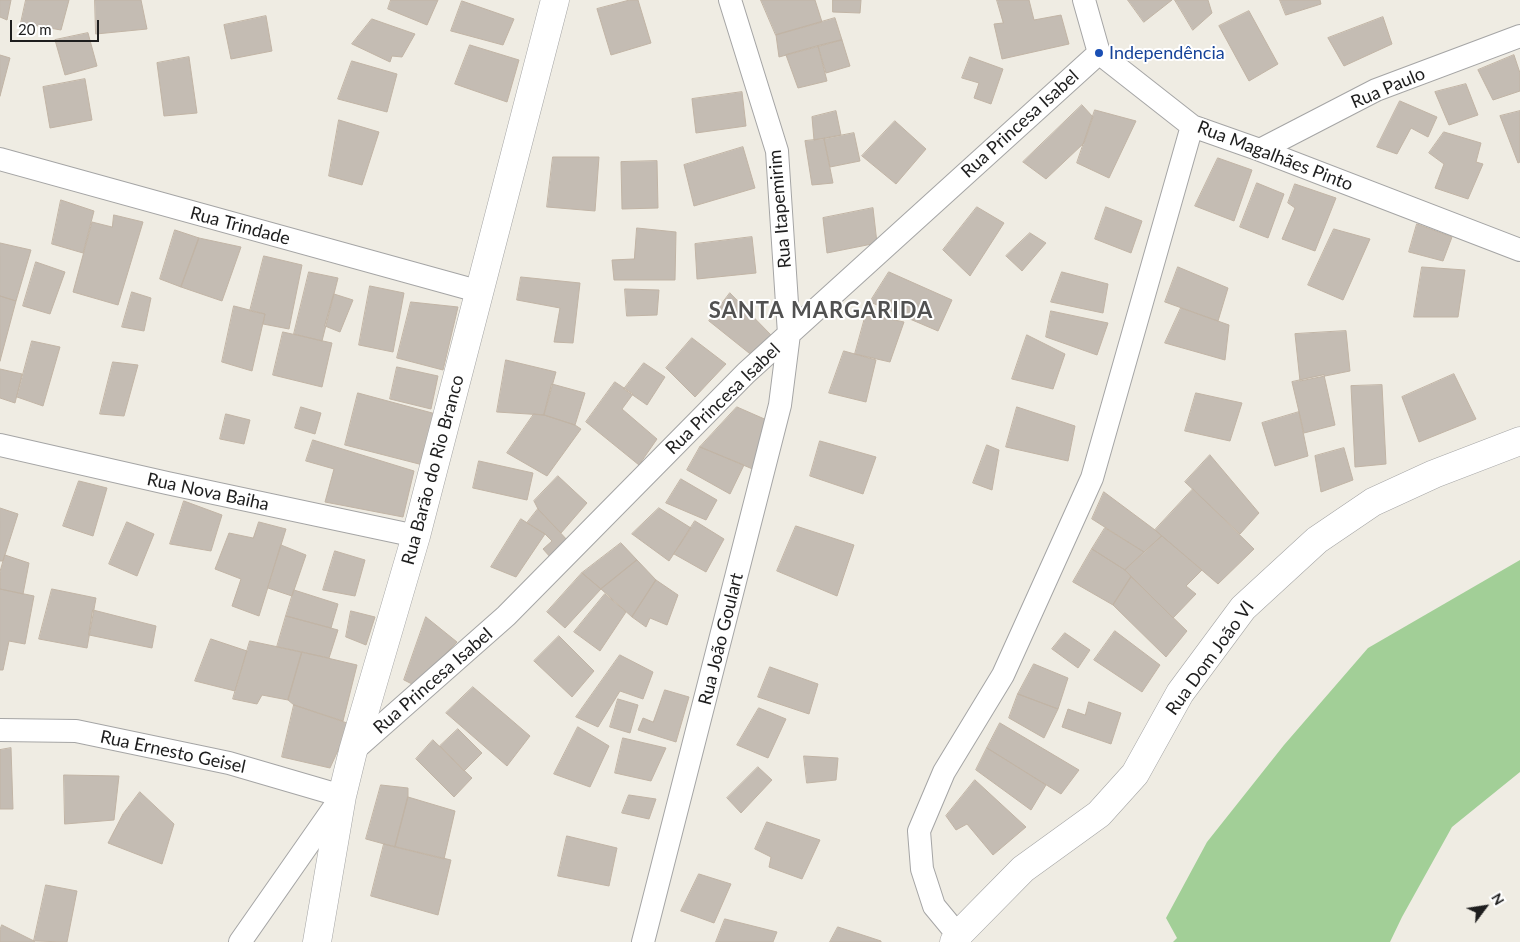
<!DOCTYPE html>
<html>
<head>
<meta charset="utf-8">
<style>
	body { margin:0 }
	#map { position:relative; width:1520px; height:942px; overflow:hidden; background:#efece3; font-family:Lato,sans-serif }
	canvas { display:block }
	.north { position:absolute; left:1460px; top:882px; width:50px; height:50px; -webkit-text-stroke:4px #fff; paint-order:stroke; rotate:59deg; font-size:14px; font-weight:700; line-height:20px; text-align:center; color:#1e1e1e }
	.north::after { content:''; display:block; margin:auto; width:18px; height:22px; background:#1e1e1e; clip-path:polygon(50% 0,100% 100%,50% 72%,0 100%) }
	.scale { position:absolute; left:10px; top:20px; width:89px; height:22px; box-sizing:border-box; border:2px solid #1e1e1e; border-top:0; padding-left:6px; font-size:15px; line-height:18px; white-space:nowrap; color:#1e1e1e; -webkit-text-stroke:4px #fff; paint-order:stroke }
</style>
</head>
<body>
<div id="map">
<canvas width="1520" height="942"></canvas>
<div class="north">N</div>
<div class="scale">20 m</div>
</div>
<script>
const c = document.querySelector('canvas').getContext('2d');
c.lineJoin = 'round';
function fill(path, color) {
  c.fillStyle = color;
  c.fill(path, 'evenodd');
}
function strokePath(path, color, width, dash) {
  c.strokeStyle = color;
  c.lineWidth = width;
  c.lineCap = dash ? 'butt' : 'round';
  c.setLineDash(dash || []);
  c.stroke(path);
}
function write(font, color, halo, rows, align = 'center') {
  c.font = font + ' Lato,sans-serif';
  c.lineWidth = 4;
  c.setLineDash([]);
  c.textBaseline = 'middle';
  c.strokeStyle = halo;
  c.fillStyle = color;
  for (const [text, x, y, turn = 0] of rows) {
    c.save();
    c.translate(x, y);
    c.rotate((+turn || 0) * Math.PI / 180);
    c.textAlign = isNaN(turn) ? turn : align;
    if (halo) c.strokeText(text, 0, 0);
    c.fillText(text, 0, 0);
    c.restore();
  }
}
fill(new Path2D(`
	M1520,560v212l-68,55 -50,90 -12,25h-217l4,-4 -11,-20 41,-76 77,-97 84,-97z`), '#a2cf97');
const building = new Path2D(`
	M0,0h11l-4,20 -7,-3z
	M26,0h43l-8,30 -40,-7z
	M95,0h46l6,29 -51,5z
	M391,0h47l-11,25 -39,-16z
	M630,0h8l13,43 -40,12 -14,-46z
	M761,0h54l7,22 -46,13z
	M833,0h28l-1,13 -27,-1z
	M997,0h32l5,20 27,-5 8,29 -67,15 -8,-35 9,-1z
	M1128,0h44l-28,22z
	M1175,0h33l4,13 -19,17z
	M1280,0h40l1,4 -35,11z
	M462,1l52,18 -11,26 -52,-14z
	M1249,11l29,53 -29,17 -30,-55z
	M266,16l6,35 -41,8 -7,-34z
	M1383,17l9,27 -48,22 -16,-28z
	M835,18l7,22 -63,17 -3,-22z
	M372,19l43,15 -13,23 -10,-1 -2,6 -38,-18z
	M88,33l9,33 -32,9 -10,-35z
	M842,40l8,26 -24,7 -8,-27z
	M470,45l49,15 -12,42 -52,-18z
	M818,46l9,35 -29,7 -12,-33z
	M0,55l10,3 -10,38z
	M1514,55l6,18v18l-27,9 -15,-30z
	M189,57l8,56 -33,3 -7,-53z
	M970,57l33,12 -12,35 -17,-6 5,-15 -17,-5z
	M352,61l45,13 -10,38 -49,-13z
	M85,79l7,41 -42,8 -7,-41z
	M1466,84l12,31 -29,10 -14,-33z
	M742,92l4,34 -50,7 -4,-34z
	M1400,101l37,16 -9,20 -17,-9 -14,26 -20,-7z
	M1082,105l11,12 -9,26 -38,36 -23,-17z
	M1095,110l41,11 -27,57 -32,-15z
	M836,111l5,24 -27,5 -2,-23z
	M1520,111v51l-2,1 -18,-47z
	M339,120l40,12 -17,53 -33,-9z
	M895,121l31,28 -30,35 -34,-28z
	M1444,132l37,11 -5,19 7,2 -15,35 -33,-11 9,-24 -15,-11z
	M854,133l6,28 -30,6 -6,-28z
	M824,139l9,44 -21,2 -7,-44z
	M743,147l12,41 -61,18 -10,-41z
	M553,157h46l-4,54 -48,-4z
	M1218,158l34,12 -18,51 -39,-15z
	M657,161l1,47 -36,1 -1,-47z
	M1257,183l27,11 -16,44 -28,-11z
	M1295,184l41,14 -21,53 -33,-12 13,-31 -7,-5z
	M61,200l33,11 -11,42 -31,-9z
	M977,207l27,16 -34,53 -27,-26z
	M1106,207l36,14 -11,32 -36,-14z
	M873,208l4,35 -50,10 -4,-35z
	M114,215l29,7 -25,83 -45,-13 19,-70 20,5z
	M1417,224l35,13 -9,24 -34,-9z
	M637,228l39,4 -1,48h-61l-2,-20 22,-1z
	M1334,229l36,10 -27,61 -35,-15z
	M175,230l24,8 -18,49 -21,-8z
	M1030,233l16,10 -24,28 -16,-15z
	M752,237l4,36 -59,6 -2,-35z
	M199,238l42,9 -19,54 -41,-14z
	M0,243l31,7 -15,51 -16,-5z
	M264,256l38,9 -13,64 -26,-5 2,-10 -15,-3z
	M36,262l29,10 -15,42 -27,-8z
	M1178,267l50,21 -10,33 -53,-19z
	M1422,267l43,3 -7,47h-44z
	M309,272l29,6 -16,63 -28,-7z
	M889,272l63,28 -14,31 -68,-29z
	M1062,272l46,12 -5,29 -52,-11z
	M521,277l59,6 -7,60 -19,-1 6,-34 -43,-8z
	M370,286l34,7 -11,59 -34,-7z
	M625,289l34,1 -2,25 -30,1z
	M132,292l19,6 -7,33 -22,-4z
	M730,293l41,42 -17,22 -45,-36z
	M334,294l19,6 -13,32 -15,-6z
	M0,296l16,5 -16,60z
	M411,302l47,5 -15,63 -46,-12z
	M234,306l31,8 -13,57 -30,-9z
	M1181,308l48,17 -4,35 -60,-17z
	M1051,311l57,12 -11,32 -51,-18z
	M866,314l38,8 -14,40 -35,-8z
	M1346,331l4,40 -50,10 -5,-47z
	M283,332l49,11 -10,44 -49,-12z
	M1027,335l38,19 -12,35 -41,-10z
	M692,338l34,26 -31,33 -29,-29z
	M32,341l28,6 -17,59 -26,-9z
	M844,351l32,9 -10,42 -37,-9z
	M506,360l50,12 -12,43 -47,-3z
	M113,362l25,3 -14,51 -24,-2z
	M644,363l21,14 -18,28 -23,-16z
	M397,367l41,9 -7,33 -41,-10z
	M0,369l22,5 -7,29 -15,-5z
	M1454,374l22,45 -57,23 -17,-45z
	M1324,375l11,50 -31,8 -12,-51z
	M615,382l18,12 -11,15 35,30 -18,26 -53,-43z
	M552,384l33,9 -10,32 -31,-10z
	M1382,385l4,79 -31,3 -4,-81z
	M358,393l78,21 -13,51 -78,-20z
	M1196,393l46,10 -12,38 -45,-10z
	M301,407l20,6 -6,21 -20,-6z
	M737,407l32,14 -14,49 -55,-23z
	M1017,407l58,19 -7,35 -62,-14z
	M1299,412l9,44 -33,10 -13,-43z
	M226,414l24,6 -6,24 -24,-5z
	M534,414l10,1 31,10 6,4 -34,47 -40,-23z
	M313,440l101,31 -11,46 -78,-15 9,-33 -28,-8z
	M820,441l56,16 -13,37 -53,-18z
	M987,445l12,5 -7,40 -19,-7z
	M700,447l44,18 -14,29 -43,-24z
	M1344,448l9,32 -32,12 -6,-36z
	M1210,455l49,58 -19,21 -55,-52z
	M479,461l54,12 -6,27 -54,-12z
	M558,476l29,27 -26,30 -23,-24 -4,-8z
	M681,479l36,21 -11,20 -40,-17z
	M79,481l28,7 -14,48 -30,-10z
	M1193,489l61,60 -36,35 -63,-54z
	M1104,492l51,38 7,6 -18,16 -52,-33z
	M184,501l38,14 -11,36 -41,-7z
	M0,508l18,6 -15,47h-3z
	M659,508l32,20 -22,33 -37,-27z
	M538,509l32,34 -19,15 -8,-9 9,-8 -7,-7 -18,-11z
	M521,519l24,15 -29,43 -25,-10z
	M695,521l29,18 -18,33 -32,-18z
	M127,522l27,12 -17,42 -28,-12z
	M259,522l27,7 -27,87 -27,-10 9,-27 -26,-10 14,-36 24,5z
	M796,526l58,19 -17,51 -60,-25z
	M1105,528l39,24 -19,18 -33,-21z
	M1162,536l40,34 -16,16 10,8 -23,24 -48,-48z
	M621,543l16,17 -36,29 -19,-16z
	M281,545l25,10 -14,41 -24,-8z
	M1092,549l33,21 6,7 -18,28 -40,-23z
	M335,551l30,9 -10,36 -32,-6z
	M5,555l24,8 -6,31 -23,-5v-17z
	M637,560l19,20 -24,37 -31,-28z
	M582,573l19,16 -36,39 -18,-16z
	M1131,577l56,54 -21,26 -53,-52z
	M656,580l22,15 -11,30 -17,-7 -4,9 -14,-10z
	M0,589l34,7 -9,48 -16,-3 -6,29h-3z
	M52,589l44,9 -9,50 -48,-9z
	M294,590l44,14 -7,24 -45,-12z
	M605,594l21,18 -26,39 -26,-19z
	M93,610l63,16 -4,22 -63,-13z
	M351,611l24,6 -9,28 -20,-8z
	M286,616l52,14 -9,28 -52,-11z
	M426,617l31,25 -43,43 -10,-5z
	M1115,631l45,34 -18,27 -48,-32z
	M1065,633l25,17 -12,18 -26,-19z
	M559,636l35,35 -22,26 -38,-36z
	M211,639l36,12 -12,40 -40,-10z
	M250,641l52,11 -14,48 -26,-5 -5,9 -24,-5z
	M302,652l55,13 -14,56 -49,-16 -6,-5z
	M620,655l33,17 -10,27 -23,-8 -22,36 -22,-10z
	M1034,664l34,14 -10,31 -40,-15z
	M770,667l48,17 -9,30 -51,-17z
	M473,687l57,49 -23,30 -61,-53z
	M665,690l24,7 -13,45 -38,-12 5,-12 10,4z
	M1018,694l40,15 -14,29 -35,-20z
	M618,699l20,6 -8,28 -20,-6z
	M1089,702l32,11 -10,31 -49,-17 6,-18 17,6z
	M294,705l56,19 -20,44 -48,-11z
	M759,708l27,11 -18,39 -31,-13z
	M1000,723l79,47 -18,24 -74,-46z
	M578,727l31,19 -19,41 -36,-13z
	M458,729l24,24 -18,18 -24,-25z
	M623,738l43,10 -15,33 -36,-8z
	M433,740l39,38 -18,19 -38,-38z
	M11,748l2,61h-13v-59z
	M987,748l59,37 -15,25 -55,-40z
	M804,756l34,2 -2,22 -29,3z
	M758,767l14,13 -31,33 -14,-15z
	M64,775l55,1 -5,44 -49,4z
	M975,780l51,47 -33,28 -26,-31 -11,6 -10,-14z
	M381,785l27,3v9l-13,50 -29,-8z
	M140,792l34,32 -12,40 -54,-21 15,-29z
	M629,795l27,4 -7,20 -27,-6z
	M408,797l47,14 -11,48 -49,-12z
	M767,822l53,18 -18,39 -33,-12 2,-10 -16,-8z
	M567,836l50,12 -8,38 -51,-10z
	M384,844l67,16 -13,55 -67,-19z
	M699,874l32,10 -17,39 -33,-12z
	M46,885l31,6 -10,51 -33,-1z
	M725,919l52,13 -4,10h-57z
	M2,925l32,16 1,1h-35v-12z
	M838,927l43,14v1h-51z`);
fill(building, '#c4bcb3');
strokePath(building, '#c1b4a5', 1);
const minor = new Path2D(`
	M1084,0l15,53 93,73 68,24 260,100
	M1260,150l116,-60 144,-54
	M0,159l481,133
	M0,445l167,38 249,53
	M0,730l76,1 153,32 113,33 -102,146
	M353,751l153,-135 240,-243 353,-320
	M958,935l-24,-29 -12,-37 -3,-38 25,-59 59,-97 89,-197 100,-352
	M643,942l137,-537 9,-71 -12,-183 -47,-151`);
const tertiary = new Path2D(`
	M317,942l25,-146 11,-45 63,-215 139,-536
	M954,942l4,-7 65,-66 76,-55 36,-40 45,-81 63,-85 74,-68 56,-38 61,-28 86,-33`);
strokePath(minor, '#a5a5a5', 24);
strokePath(tertiary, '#a5a5a5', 29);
strokePath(minor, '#fff', 22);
strokePath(tertiary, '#fff', 28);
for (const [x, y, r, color] of [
	[1099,53,5,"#1a4fb4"]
]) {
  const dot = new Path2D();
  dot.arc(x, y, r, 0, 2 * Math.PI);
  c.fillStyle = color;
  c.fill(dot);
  strokePath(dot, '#fff', 2);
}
write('18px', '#164399', '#fff', [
	["Independência",1109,53]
], 'left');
write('18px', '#1e1e1e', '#fff', [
	["Rua Paulo",1388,88,-23],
	["Rua Princesa Isabel",1020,124,-42],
	["Rua Magalhães Pinto",1275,156,21],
	["Rua Itapemirim",780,209,-95],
	["Rua Trindade",240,226,15],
	["Rua Princesa Isabel",723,399,-44],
	["Rua Barão do Rio Branco",433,470,-75],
	["Rua Nova Baiha",208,492,12],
	["Rua João Goulart",721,639,-76],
	["Rua Dom João VI",1210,658,-54],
	["Rua Princesa Isabel",433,681,-41],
	["Rua Ernesto Geisel",173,752,12]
]);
c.letterSpacing = '1px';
write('bold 22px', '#515151', '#fff', [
	["SANTA MARGARIDA",821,311]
]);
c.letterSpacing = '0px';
</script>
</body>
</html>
